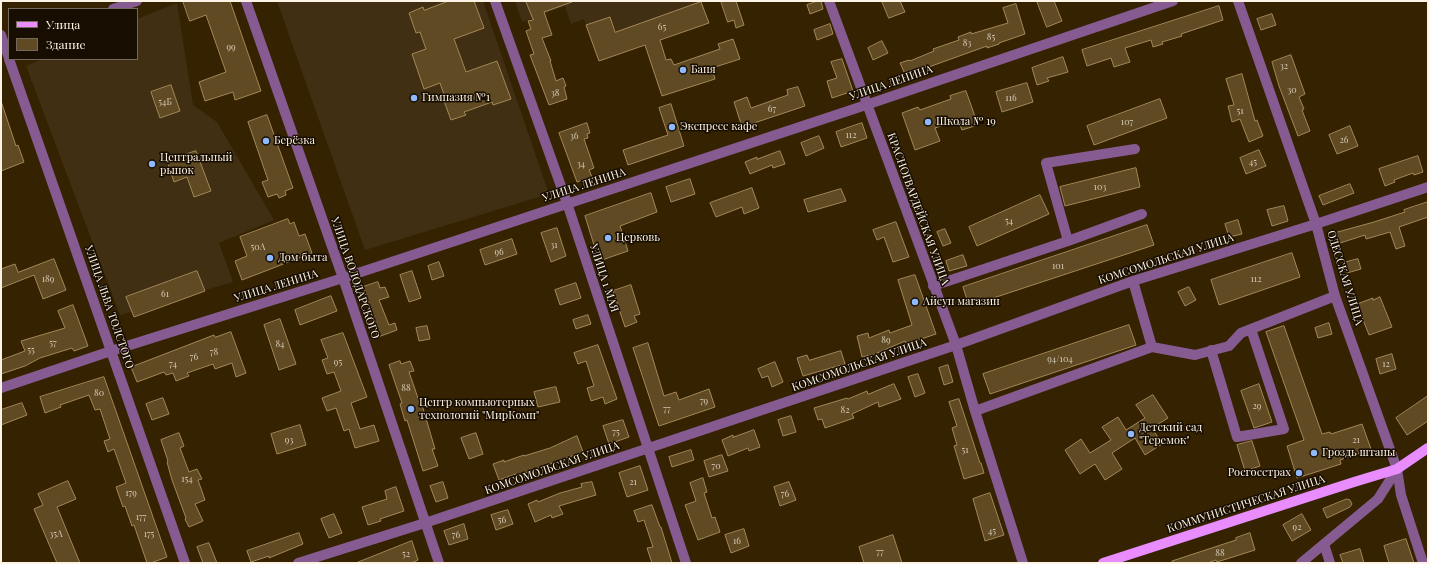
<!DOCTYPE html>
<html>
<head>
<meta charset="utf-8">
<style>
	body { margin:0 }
	#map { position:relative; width:1429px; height:564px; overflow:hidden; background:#352200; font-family:"Playfair Display",serif }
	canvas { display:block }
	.frame { position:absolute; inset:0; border:2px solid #fdf4e5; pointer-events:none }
	.legend { position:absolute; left:8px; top:8px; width:130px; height:52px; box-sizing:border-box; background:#170d00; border:1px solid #73695c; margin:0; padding:5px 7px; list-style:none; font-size:12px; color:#fdf4e5 }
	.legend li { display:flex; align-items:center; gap:8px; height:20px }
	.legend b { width:20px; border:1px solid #73695c }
</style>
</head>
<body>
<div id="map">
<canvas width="1429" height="564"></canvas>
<div class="frame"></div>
<ul class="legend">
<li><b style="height:5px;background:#e88cfe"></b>Улица</li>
<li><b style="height:11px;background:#5f4a24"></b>Здание</li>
</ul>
</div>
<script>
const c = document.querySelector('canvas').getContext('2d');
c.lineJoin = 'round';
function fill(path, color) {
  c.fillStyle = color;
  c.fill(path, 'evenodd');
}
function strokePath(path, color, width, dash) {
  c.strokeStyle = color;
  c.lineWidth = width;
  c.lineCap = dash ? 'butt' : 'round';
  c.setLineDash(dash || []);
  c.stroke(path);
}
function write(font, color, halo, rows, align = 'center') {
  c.font = font + ' "Playfair Display",serif';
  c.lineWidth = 3;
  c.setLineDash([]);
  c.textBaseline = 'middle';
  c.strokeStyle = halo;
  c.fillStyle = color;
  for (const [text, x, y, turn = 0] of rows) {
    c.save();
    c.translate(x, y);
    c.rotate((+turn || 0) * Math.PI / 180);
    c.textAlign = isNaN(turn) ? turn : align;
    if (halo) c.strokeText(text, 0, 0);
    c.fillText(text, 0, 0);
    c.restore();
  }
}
fill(new Path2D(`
	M277,1h206l66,193 -184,56z
	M515,1h186l8,22 -110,38 -15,-42 -13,5 -6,-18 -43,16z
	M177,3l16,102 24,17 57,98 -55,23 14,39 -113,33 -94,-249 17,-7h94v-40z`), '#402f12');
const building = new Path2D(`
	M183,1h47l31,90 -26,9 -2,-8 -28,9 -6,-19 27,-10 -20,-57 -16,6z
	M449,1h25l10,27 -30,11 12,33 31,-11 14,38 -18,6 -1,-3 -28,10 2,3 -15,5 -7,-19 2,-1 -6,-17 -16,6 -12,-35 14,-5 -6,-17 -4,1 -7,-20 14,-6 1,3z
	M526,1h45l1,1 -28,10 8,23 -10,3 9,23h-1l6,20 7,-3 3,8 -2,1 3,12 -18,6 -19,-50 4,-1 -8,-23 5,-2 -3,-8 5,-1z
	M721,1h15l8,24 -8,3 -2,-8 -6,2z
	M818,1h3l2,8 -13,5 -3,-9z
	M882,1h18l5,11 -16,6z
	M1037,1h17l8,20 -15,6z
	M701,2l8,21 -49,17 6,20 5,-1 3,6 46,-16 -2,-5 15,-5 7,20 -28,9 3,11 -53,17 -17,-51 -46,16 -13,-36 24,-8 5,15z
	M1016,4l9,30 -26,9v1l-12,4v-2l-61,22 -1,-2 -20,8 -5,-11 9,-3 1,1 24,-10 -1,-2 26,-9 -1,-3 13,-5v2l37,-11 -5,-15z
	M1219,6l4,14 -42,14 1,2 -20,6 1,2 -10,3 -2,-7 -26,8 5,14 -16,5 -3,-9 -24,8 -5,-16z
	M1272,14l4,11 -15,5 -4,-11z
	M830,24l3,10 -16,6 -3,-10z
	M882,41l6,12 -15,7 -5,-12z
	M1291,55l14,39 -6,3 5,12 -2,1 8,21 -12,5 -19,-50 -7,-24z
	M1063,57l5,15 -21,6 2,3 -12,4 -5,-17z
	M842,59l11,32 -21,7 -5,-17 10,-3 -6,-16z
	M1242,74l13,47 2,-1 6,16 -14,6 -9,-23 -8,3 -4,-16 6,-1 -8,-26z
	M1027,83l6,19 -31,10 -6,-20z
	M171,85l9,26 -20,7 -9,-26z
	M798,87l7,19 -63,21 -8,-25 13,-5 4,11 37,-13 -1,-5z
	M966,91l12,34 -16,5 -4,-10 -23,8 5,13 -25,9 -13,-37 16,-6 2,3 31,-11 -1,-3z
	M1160,99l7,19 -73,27 -7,-19z
	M2,104l14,42 2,-1 6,17 -23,9v-66z
	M671,104l13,42 -56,19 -5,-15 45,-15 -9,-27z
	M267,115l26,73 -8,3 1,4 -7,3 -2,-4 -9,3 -6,-15 6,-2 -20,-58z
	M587,123l3,10 -3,1 1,4 -4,1 10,29 -5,2 3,7 -15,5 -18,-49z
	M862,123l5,15 -26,9 -5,-15z
	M1350,126l8,20 -21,8 -8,-19z
	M819,136l5,12 -18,8 -5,-13z
	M1259,150l7,16 -20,8 -6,-16z
	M196,151l15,40 -17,6 -7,-20 -13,5 -7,-21z
	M780,151l5,13 -12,4 -1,-3 -22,9 -5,-12 12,-5v2z
	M1418,156l5,16 -9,3 -1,-2 -19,7 1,2 -10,4 -6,-17z
	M1136,168l4,19 -75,19 -5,-19z
	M690,179l5,15 -24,8 -5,-15z
	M1350,184l4,9 -31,12 -4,-9z
	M752,188l7,20 -15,6 -2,-7 -26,10 -6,-14z
	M841,189l5,12 -38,11 -4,-12z
	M651,193l6,19 -37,14 8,25 -29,10 -14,-45z
	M1040,195l9,19 -72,32 -8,-19z
	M1428,202v15l-29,10 6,19 -9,3 -6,-17 -24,7 -1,-4 -28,9 -3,-11 40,-11 31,-10 -1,-2z
	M1284,206l4,15 -16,5 -5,-16z
	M288,219l2,5 4,-2 5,14 6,-2 7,19 -70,27 -7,-19 12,-5 -7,-19z
	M1238,220l4,14 -13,3 -4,-13z
	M896,222l13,35 -16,5 -9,-25 -7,3 -4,-10z
	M1147,225l7,20 -185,61 -6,-19z
	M557,228l9,28 -15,6 -10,-29z
	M945,229l6,14 -8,3 -6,-14z
	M512,239l5,15 -32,11 -5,-15z
	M1292,253l8,24 -81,28 -8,-25z
	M963,255l4,11 -18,5 -3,-10z
	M54,259l12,31 -23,9 -9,-24 -33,13v-19l14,-5 3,8z
	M1358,259l3,10 -14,4 -4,-10z
	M439,262l5,14 -12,4 -4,-14z
	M197,271l8,20 -71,26 -8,-20z
	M412,271l9,27 -12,4 -9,-27z
	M915,275l21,59 -30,10 -1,-3 -30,13 -13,3 -5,-21 11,-3 1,5 20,-8 1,3 22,-8 -14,-45z
	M378,282l2,6 5,-1 4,10 -10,3 10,25 6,-2 2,7 -19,7 -3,-8 3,-1 -7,-17 -8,-24z
	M576,283l5,15 -21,7 -5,-15z
	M631,285l9,29 -6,2 3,6 -12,5 -12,-36z
	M1189,287l7,13 -11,6 -7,-14z
	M331,296l6,15 -37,14 -5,-15z
	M1380,297l12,30 -23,8 -12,-31 16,-6v2z
	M73,305l15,41 -14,5 -2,-3 -32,10 -15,8 -24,8v-14l24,-9 -4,-10 44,-13 -7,-17z
	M588,315l3,9 -15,5 -3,-9z
	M280,319l16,45 -17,6 -15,-45z
	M1329,323l3,11 -14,4 -3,-10z
	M1129,325l7,20 -146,49 -7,-20z
	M427,326l3,13 -11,2 -3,-13z
	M1284,326l38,108 8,-2 1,2 31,-10 9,25 -31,11 1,4 -44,14 -10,-32 17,-6 -38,-108z
	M231,332l15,41 -10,4 -4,-14 -17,6 -2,-5 -26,9 2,3 -13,5 -3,-8 -7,2 -2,-3 -27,10 -6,-15 83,-32 1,2z
	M343,333l24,64 -16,6 9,26 14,-4 5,16 -24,7 -6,-19 -5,2 -8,-23 -9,3 -5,-13 19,-7 -7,-19 -7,2 -5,-14 6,-2 -7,-18z
	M648,343l16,53 12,-4 3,8 30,-11 6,18 -56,19 -26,-78z
	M598,345l19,54 -12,5 -2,-7 -12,4 -4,-13 7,-2 -8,-25 -8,3 -4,-11z
	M841,351l4,13 -42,12 -6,-18 10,-3 2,5z
	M1392,354l4,15 -16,5 -4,-15z
	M400,361l1,3 9,-3 4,10 -5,1 9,26h2l15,51h-3l6,17 -15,5 -16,-51 -2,1 -5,-17 2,-1 -13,-38z
	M775,362l8,20 -11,5 -4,-11 -6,2 -4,-9z
	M948,365l5,17 -9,3 -5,-17z
	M918,374l7,19 -10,4 -7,-20z
	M104,377l63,180 -16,6h-4l-13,-38 -2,1 -7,-20 -2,1 -7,-20 10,-4 -12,-34 -6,3 -4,-11 6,-2 -10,-30 -5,1 -6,-15 -29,10 1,2 -16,6 -5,-16z
	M894,384l7,15 -22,8 -1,-5 -26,12 2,4 -29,10 -3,-9 -4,1 -4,-12 33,-10 1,1 19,-8 1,3z
	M1259,384l13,38 -18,6 -13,-37z
	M556,387l4,15 -22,5 -4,-15z
	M1153,395l15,23 -16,10 10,16 -17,11 -10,-17 -23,15 10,16 -17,11 -10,-16 -15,10 -15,-24 16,-11 9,14 21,-13 -9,-13 16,-10 8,13 19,-12 -9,-13z
	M1428,396v25l-21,14 -11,-17z
	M163,398l6,16 -17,6 -6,-16z
	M959,399l21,64h1l3,10 -20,6 -10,-33 3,-1 -5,-17 5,-2 -8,-24z
	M22,403l5,12 -26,10v-15z
	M791,416l5,16 -13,4 -5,-16z
	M623,420l6,17 -20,7 -6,-18z
	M300,425l6,20 -29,9 -6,-20z
	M754,430l6,17 -11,4 -1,-3 -20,8 -6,-16 11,-5v2z
	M179,433l5,13 -4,2 9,24 8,-3 5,10 -4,1 7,20 -10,4 8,17 -14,6 -4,-8 1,-1 -14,-38 -5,-18 1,-1 -7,-21z
	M476,433l7,21 -14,5 -8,-21z
	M577,436l6,16 -66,24 -1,-2 -17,6 -6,-16 11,-4v2l20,-7v1l26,-8z
	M1252,441l8,25 -15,5 -8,-26z
	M691,450l3,10 -22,7 -3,-10z
	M722,455l6,16 -19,6 -5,-16z
	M640,466l8,24 -21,7 -8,-24z
	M703,478l4,14 -3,1 8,25 3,-1 5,15 -22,8 -13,-35 11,-4 -6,-18z
	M68,481l8,18 -19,8 23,56h-23l-23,-54 9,-4 -5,-11z
	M443,482l5,16 -12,4 -6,-16z
	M592,482l4,13 -37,11 4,8 -11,4 -1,-3 -16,7 -7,-18 9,-4 1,2 22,-9 22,-6 -1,-3z
	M789,482l7,18 -16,6 -6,-19z
	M396,487l8,24 -24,8 1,2 -13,4 -6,-18 25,-8 -2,-8z
	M990,493l14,42 -19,6 -12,-42z
	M1347,499l3,1 2,4 -2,3 -23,11 -4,-9z
	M652,505l8,22h1l11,36h-20l-5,-15 6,-1 -9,-27 -6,2 -4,-11z
	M508,510l5,14 -17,6 -5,-15z
	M334,514l8,19 -13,5 -8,-19z
	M1302,514l9,16 -19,11 -9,-16z
	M464,524l4,15 -19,6 -5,-14z
	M744,529l5,17 -18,7 -6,-18z
	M299,533l4,11 -34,14v-2l-18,6 -4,-11z
	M1250,533l5,17 -38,12 -1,-2 -8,3h-36v-2l64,-21v-2z
	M893,535l9,28h-38l-5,-16z
	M1406,539l8,24h-25l-5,-17z
	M412,541l6,19 -7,3h-55z
	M209,543l8,20h-14l-6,-16z
	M1360,549l4,14h-21l-3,-8z`);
fill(building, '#5f4a24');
strokePath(building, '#a38758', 1);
strokePath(new Path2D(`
	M246,1l97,277 96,285
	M495,1l72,202 119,360
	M829,1l127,344 19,66 48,152
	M1238,1l78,223 19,72 62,173 4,26 22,68
	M113,9l24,-8
	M1,35l8,23
	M9,59l176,504
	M1068,241l74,-27
	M1133,281l19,66
	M933,286l135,-45 -22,-78 89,-14
	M1211,350l26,87 47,-8 -33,-100
	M1,388l110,-37 232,-73 523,-173 307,-104
	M975,411l177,-64 43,8 34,-9 12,-13 94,-37
	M1324,544l6,19
	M298,563l127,-40 531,-178 177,-64 183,-57 112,-37
	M1301,563l77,-64 19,-30`), '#865b91', 10);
strokePath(new Path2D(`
	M1103,563l251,-81 43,-13 31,-21`), '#e88cfe', 10);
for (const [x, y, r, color] of [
	[683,70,4,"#8eb9fd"],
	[414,98,4,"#8eb9fd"],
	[928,122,4,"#8eb9fd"],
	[672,127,4,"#8eb9fd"],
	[266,141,4,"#8eb9fd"],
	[152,164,4,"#8eb9fd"],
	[608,238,4,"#8eb9fd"],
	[270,258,4,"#8eb9fd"],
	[915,302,4,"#8eb9fd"],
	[411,409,4,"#8eb9fd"],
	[1131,434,4,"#8eb9fd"],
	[1314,453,4,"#8eb9fd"],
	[1299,473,4,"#8eb9fd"]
]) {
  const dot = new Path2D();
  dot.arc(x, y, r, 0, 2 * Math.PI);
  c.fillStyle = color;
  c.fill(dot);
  strokePath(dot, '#170d00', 1.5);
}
write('9px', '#d6cab5', null, [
	["65",662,27],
	["85",991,37],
	["83",967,43],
	["99",231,47],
	["32",1284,66],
	["30",1292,90],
	["38",555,93],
	["116",1011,98],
	["54Б",165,102],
	["67",772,109],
	["51",1240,111],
	["107",1127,122],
	["112",851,135],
	["36",574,136],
	["26",1344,140],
	["45",1253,162],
	["34",581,164],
	["103",1100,187],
	["54",1009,221],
	["31",554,245],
	["50А",258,247],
	["96",499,252],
	["101",1058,266],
	["189",48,279],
	["112",1256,279],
	["61",165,294],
	["89",886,340],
	["57",53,343],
	["84",280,344],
	["55",31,350],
	["78",214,352],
	["76",194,357],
	["94/104",1060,359],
	["95",338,362],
	["74",173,364],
	["12",1386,364],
	["88",406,388],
	["80",99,393],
	["79",704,401],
	["29",1257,406],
	["77",667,409],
	["82",845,410],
	["75",616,432],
	["93",289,440],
	["21",1356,440],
	["51",965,450],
	["70",716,466],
	["154",187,479],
	["21",633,482],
	["179",131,493],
	["76",785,494],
	["177",141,517],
	["56",502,520],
	["92",1297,527],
	["45",992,531],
	["35А",56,534],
	["175",149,534],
	["76",456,535],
	["16",737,541],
	["77",880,552],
	["88",1220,553],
	["52",406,554]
]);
write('11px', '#fdf4e5', '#170d00', [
	["Баня",691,70],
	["Гимназия №1",422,98],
	["Школа № 19",936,122],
	["Экспресс кафе",680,127],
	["Берёзка",274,141],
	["Центральный",160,158],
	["рынок",160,171],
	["Церковь",616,238],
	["Дом быта",278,258],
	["Айсун магазин",923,302],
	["Центр компьютерных",419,403],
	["технологий \"МирКомп\"",419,416],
	["Детский сад",1139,428],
	["\"Теремок\"",1139,441],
	["Гроздь штаны",1322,453],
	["Росгосстрах",1291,473,"right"]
], 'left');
write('11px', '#fdf4e5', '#170d00', [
	["УЛИЦА ЛЕНИНА",891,83,-19],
	["УЛИЦА ЛЕНИНА",584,185,-18],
	["КРАСНОГВАРДЕЙСКАЯ УЛИЦА",918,209,70],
	["КОМСОМОЛЬСКАЯ УЛИЦА",1166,259,-18],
	["УЛИЦА ВОЛОДАРСКОГО",355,278,71],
	["УЛИЦА 1 МАЯ",604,278,72],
	["ОДЕССКАЯ УЛИЦА",1345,278,73],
	["УЛИЦА ЛЕНИНА",276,286,-17],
	["УЛИЦА ЛЬВА ТОЛСТОГО",109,307,71],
	["КОМСОМОЛЬСКАЯ УЛИЦА",859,365,-19],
	["КОМСОМОЛЬСКАЯ УЛИЦА",552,468,-19],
	["КОММУНИСТИЧЕСКАЯ УЛИЦА",1246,504,-18]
]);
</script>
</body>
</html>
